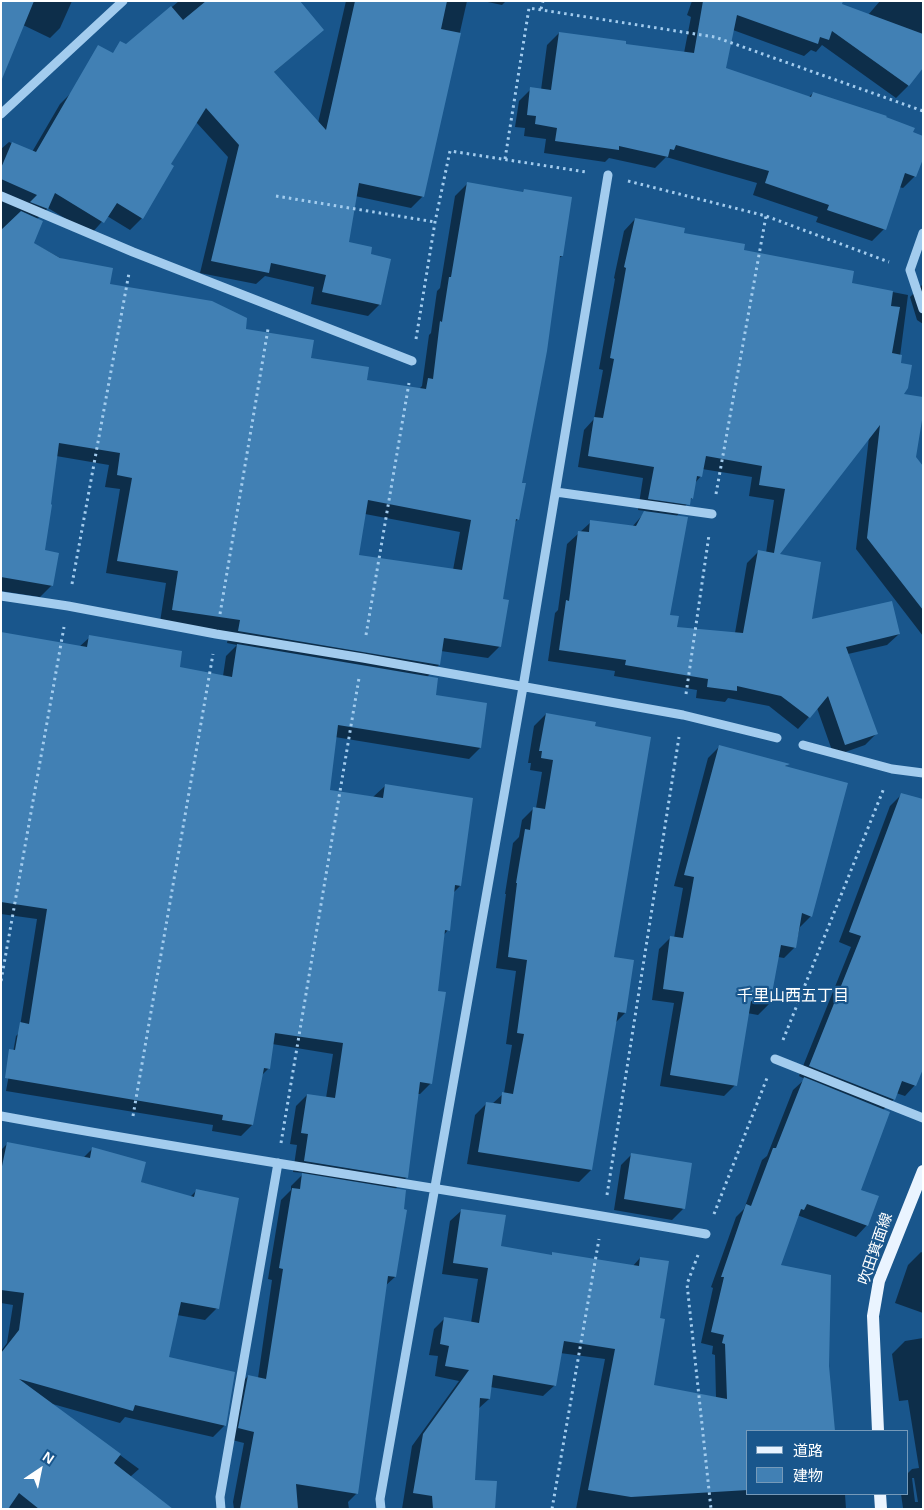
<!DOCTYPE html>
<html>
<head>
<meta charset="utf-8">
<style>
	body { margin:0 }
	#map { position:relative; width:924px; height:1510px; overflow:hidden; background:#19568c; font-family:Arial,"Noto Sans JP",sans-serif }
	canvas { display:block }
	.frame { position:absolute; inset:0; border:2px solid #fff; pointer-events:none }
	.legend { position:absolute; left:746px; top:1430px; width:162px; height:65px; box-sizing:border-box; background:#19568c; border:1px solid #759aba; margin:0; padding:6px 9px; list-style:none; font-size:15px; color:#fff }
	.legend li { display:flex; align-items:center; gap:10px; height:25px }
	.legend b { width:25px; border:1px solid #759aba }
	.north { position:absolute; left:15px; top:1445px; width:50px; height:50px; -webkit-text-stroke:4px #19568c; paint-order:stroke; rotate:34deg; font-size:14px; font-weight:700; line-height:20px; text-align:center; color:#fff }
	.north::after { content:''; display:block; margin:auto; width:18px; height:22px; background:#fff; clip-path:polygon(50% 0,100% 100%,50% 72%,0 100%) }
</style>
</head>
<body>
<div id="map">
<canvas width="924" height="1510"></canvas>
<div class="frame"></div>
<ul class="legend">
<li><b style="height:6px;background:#eaf4ff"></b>道路</li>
<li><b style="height:14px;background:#4180b4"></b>建物</li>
</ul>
<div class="north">N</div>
</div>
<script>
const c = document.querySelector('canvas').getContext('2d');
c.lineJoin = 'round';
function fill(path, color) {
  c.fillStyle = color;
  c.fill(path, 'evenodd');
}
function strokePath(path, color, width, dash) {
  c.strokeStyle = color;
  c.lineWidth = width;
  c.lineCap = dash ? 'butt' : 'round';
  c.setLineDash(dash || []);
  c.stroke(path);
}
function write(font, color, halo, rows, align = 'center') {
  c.font = font + ' Arial,"Noto Sans JP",sans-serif';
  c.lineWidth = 4.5;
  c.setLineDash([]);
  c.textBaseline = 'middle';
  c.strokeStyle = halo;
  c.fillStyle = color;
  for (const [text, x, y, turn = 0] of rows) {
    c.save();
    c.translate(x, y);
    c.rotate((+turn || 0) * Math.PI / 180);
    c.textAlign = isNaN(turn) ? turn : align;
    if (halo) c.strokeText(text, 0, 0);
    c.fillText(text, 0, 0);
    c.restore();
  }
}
fill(new Path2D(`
	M1,1h71l-12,27 -10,10 -27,-13z
	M179,1h119l24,29 -49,43 45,50 28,-122h121l-44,195 -12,12 -56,-12 -7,47 21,12 11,49 -12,12 -57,-12 3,-17 -49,-11 -9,8 -56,-11 28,-116 -32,-35 -26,43 -28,53 -12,12 -23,-14 -16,18 -43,-26 -11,11 -4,24 76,42 135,45 66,29 55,22 54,8 3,-3 7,-51 2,-2 6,-42 3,-3 15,-92 12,-12 55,9 2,-3 38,66 -4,3 -37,225 -3,35 -4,4 -12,77 -2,46 -12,12 -47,-7 -2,14 -12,12 8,19 51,8 -6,44 -11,11 -134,-22 -7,54 45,6 12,-11 87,13 -12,87 -7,7 -5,37 -5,6 -6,56 -6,91 -11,11h-3l-10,83 -13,13 9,20 2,1 -10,66 -10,9 -28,207 -9,9 1,7h-115l-1,-7 11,-59 -16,-4 9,-52 11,-11 10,2 14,-98 -4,-1 13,-79 10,-10v-4l13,-13 -11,-1 4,-27 -7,-1 6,-38 11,-11 19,3 7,-44 -61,-10 -3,24 -8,8 -9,49 -11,11 -29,-5 1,-6 -207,-34 10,-55 3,-3 18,-114 -36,-5v-144l78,-123 11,-10 89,31 44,8 3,-20 11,-11 -10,-2 2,-11 -69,-10 6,-39 -60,-10 14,-84 -15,-2 4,-22 -53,-9 -13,95 9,34 -12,12 -39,-6v-442l8,-7 23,10 28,-48 13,-13zM365,514l95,18 -7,38 -96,-14z
	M483,1h23l-4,4z
	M692,1h140l36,14 12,-14h43v65l-15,20 -12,12 -74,-53 -6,7 -5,-2 -7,6 -71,-26 -8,39 84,28 4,-4 99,40 3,43 -12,12 -4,-1 -15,42 -12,12 -56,-19 2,-5 -65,-22 4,-12 -91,-26 -11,11 -46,-10 -4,4 -61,-9 2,-14 -22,-3 1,-8 -10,-1 4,-26 12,-12 10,1 6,-45 12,-12 65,12 60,8 7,-36 -4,-2z
	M635,219l216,65 57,11 -9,69 3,31 12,62 9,11v168l-67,-87 13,-112 -91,118 32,65 89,14 -12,11 -39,9 28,80 -11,11 -31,11 -17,-48 -19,21 -29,-23 -41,-8 -3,4 -29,-4 1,-8 -83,-14 1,-5 -67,-10 7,-48 3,-3 9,-66 24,-22 41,5 14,-16 -8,-1 5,-32 -65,-11 6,-37 10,-11 9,-49 -4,-1 16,-90 -1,-1 10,-47zM702,469l50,8 -3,19 25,4 -8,53 -8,-1 -11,11 -12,70 -59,-5 -7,-12 7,-99 16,-19 3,-15 6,-7z
	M922,285h1v39l-6,-4 -7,-23z
	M546,714l67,245 12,54 -10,10 -24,147 -12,12 -112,-18 8,-49 12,-12 5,1 12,-11 8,-48 -6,-1 10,-73 -20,-3 10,-74h-1l8,-51 6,-6 3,-17 12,-12h2l6,-36 -12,-2 1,-7h-3l6,-37z
	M719,747l68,18 -2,2 26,149 -11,11 -5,20 -11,11 -6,-1 -9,47 -11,11 -11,-2 -12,72 -11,11 -64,-10 14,-83 -22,-3 7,-51 11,-11h4l9,-50 -9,-2 34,-128z
	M901,795l14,290 -10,11 -9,-3 -2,6 -11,11 -24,80 8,35 -11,12 -59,-22 -18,51 49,100 6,65h-86v63h97l1,15h-270l29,-150 -45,-6 -5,32 -12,11 -53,-9 -1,12 -11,10 -5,72 20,28h-91l10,-63 47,-65 -24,-5 3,-20 -9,-1 5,-26 11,-11 26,5 7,-44 -36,-5 8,-53 12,-11 38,37 50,9 3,-2 79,13 8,-9 19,61 -6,67 63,12 -1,-43 -3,-1 1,-8 -12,-3 12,-55 -2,-1 25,-70 8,-8 18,-49 5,-4 26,-66 12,-11 -6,-3 52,-129 -12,-5 51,-136z
	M8,1143l75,15 9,-9 48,33 50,15 6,-6 21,117 -12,12 -28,-5 -9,43 57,67 -12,12 -88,-20 -5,6 -71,-20 90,66 -9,8 42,32h-160l-5,-3 -6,3v-158l6,-8 6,-38 -12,-2v-153z
	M632,1154l51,55 -11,11 -58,-10 7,-45z
	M921,1252l2,1v60l-28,-10 13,-38z
	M923,1338v171h-17l-3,-1 -2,-14h7v-21l4,-4 7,-1 -11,-68 -9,1 -7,-47 13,-13zM912,1478h2l4,24h-3z`), '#0007');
fill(new Path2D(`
	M1,1h33l-32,78h-1z
	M206,1h94l24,29 -50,42 52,58 29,-129h92l-6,28 20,4 -37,164 -65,-14 -10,59 23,5 -1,7 20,5 -10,46 -59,-13 4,-17 -55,-12 -2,10 -58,-12 28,-116 -33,-37 -35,56 3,2 -31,53 -26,-16 -13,20 -49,-30 -7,16 -18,-7 7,-7 -36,-16v-11l11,-26 24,10 62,-107 15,8 7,-12 6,3 45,-38 12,14z
	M703,1h140l-1,3 81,30v34l-14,18 -77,-55 -3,9 -9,-3 -2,7 -81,-29 -11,53 85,29 2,-5 74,24 -1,1 29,11 -2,4 10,4v23l-7,18 -11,-4 -19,57 -59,-20 2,-5 -64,-22 4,-12 -93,-26 -2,5 -4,-1 -2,8 -49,-11v4l-64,-9 2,-13 -22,-4 1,-8 -9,-1 3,-28 21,3 8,-58 67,9v3l68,9z
	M467,182l56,10 1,-3 48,8 -9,59h-3l-13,95 -25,132h4l-7,37 -3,-1 -13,80 6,1 -8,47 -57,-9 -4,27 -202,-34 2,-11 -68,-10 6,-39 -61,-10 15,-83 -15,-3 3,-22 -61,-10 -8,61 1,1 -7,45 14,3 -6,33 -52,-9v-347l20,-19 22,10 -9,22 26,15 53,10 -3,16 102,17 35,17 -1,11 68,11 -3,18 58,9 -2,13 59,9 2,-11 5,1 7,-58 2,1 7,-45h2zM368,500l103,20 -9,50 -103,-15z
	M635,218l50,10 -1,5 61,11 -1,6 110,21 -2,12 41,8 -2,15 9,1 -8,46 10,2 -1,8 11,2 -4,23 -4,6 19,3v17l-7,43 7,9v144l-56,-72 13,-113 -100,129 41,8 -9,57 80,-18 8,33 -54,13 32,87 -33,11 -17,-49 -18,22 -29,-22 -44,-10v5l-30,-4 1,-8 -83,-14 1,-5 -67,-10 7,-50 3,1 9,-70 11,1 1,-12 46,6 8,-15 44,6 -18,98 9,1 -2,11 66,6 15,-83 16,3 11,-64 -26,-4 3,-19 -56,-10 -4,21 -5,-1 -4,23 -2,-1 -1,7 -42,-6 6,-32 -66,-11 6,-39 9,1 11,-59 -4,-1 16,-90 -2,-1z
	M1,632l86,15 2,-12 93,16 -2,16 52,10 5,-33 201,34 -2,17 51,8 -6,45 -143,-23 -8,65 53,8 2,-14 88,14 -12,88 -6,-1 -5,46 -5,-1 -7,61 8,1 -14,92 -12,-2 -12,96 -104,-17 4,-27 -7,-1 6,-39 28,4 8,-55 -68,-10 -5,36 -6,-1 -11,57 -31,-5 1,-5 -218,-37 4,-29 6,1 5,-28 9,2 18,-115 -46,-7z
	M546,713l50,9 -1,4 56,11 -37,220 20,3 -8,53 -8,-1 -26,158 -114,-18 8,-50 15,2 1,-12 11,2 11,-60 -7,-1 10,-73 -19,-3 9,-74h-1l9,-54 5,1 3,-23 12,2 8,-49 -12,-2 1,-7h-3z
	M719,745l71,19 -5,2 63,17 -36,134 -10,-4 -6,35 -15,-3 -11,59 -19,-3 -14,85 -67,-11 14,-83 -21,-3 7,-53 13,2 11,-61 -10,-2z
	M901,793l22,6v270l-7,17 -14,-5 -7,19 -86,-34 52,-130 -12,-4z
	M804,1077l86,35 -29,78 18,6 -11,30 -61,-22 -3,6 -3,-1 -20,56 50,10 -2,91 6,65h-87v59l-117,7 -43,-7 27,-141 -51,-8 -8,45 -63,-11 -3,24 -10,-1 -5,82 22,1 -2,28h-62l-1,-13 -19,-3 10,-59 46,-64 -24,-4 4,-20 -9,-2 4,-27 35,6 9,-55 -35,-5 8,-54 45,6 -5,31 51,9v-3l87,14 1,-9 29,4 -9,57 5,1 -11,66 73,14 -2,-55 -3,-1 2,-8 -13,-3 13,-55h-3l25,-73 5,2 22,-58h3z
	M7,1142l83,16 2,-11 54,15 -5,20 53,15 2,-8 43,9 -20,111 -38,-7 -12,55 66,15 -9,54 -91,-21 -2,6 -114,-32 102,75 -7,9 59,46h-134l-20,-16 -11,16h-7v-156l18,-23 5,-37 -23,-3v-119z
	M631,1153l61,10 -7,46 -61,-10z
	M302,1173l104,17 -2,19 3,1 -11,67 -8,-1 -30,218 -62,-10 2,25h-58l14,-77 -16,-4 10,-53 18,4 17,-110 -4,-1 13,-80 8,1z`), '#4180b4');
strokePath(new Path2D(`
	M541,9l2,-8
	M505,159l24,-151 186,29 208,74
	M628,181l138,35 123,46
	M276,196l159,26
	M416,339l19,-117 15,-71 136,21
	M716,494l50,-278
	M72,584l57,-311
	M220,614l48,-285
	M366,635l43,-252
	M686,694l23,-159
	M1,981l63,-354
	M783,1040l101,-252
	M133,1116l80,-462
	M281,1143l78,-465
	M607,1195l72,-458
	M714,1214l53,-136
	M698,1255l-11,29 24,225
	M552,1509l47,-270`), '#a3ccee', 3, [2.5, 4]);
strokePath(new Path2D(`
	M1,114l122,-113
	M1,196l132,56 279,109
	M923,233l-13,37 13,39
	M556,492l156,22
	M1,596l67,10 148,28 147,24 320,57 94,23
	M803,745l89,24 31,4
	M775,1059l148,59
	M1,1116c234,43 470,76 705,118
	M221,1509l-1,-12 58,-334
	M381,1509l-1,-10 143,-812 85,-512`), '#a3ccee', 9);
strokePath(new Path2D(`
	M878,1431l-5,-115 6,-35 44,-110
	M880,1494l1,15`), '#eaf4ff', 12);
write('15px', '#fff', '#19568c', [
	["吹田箕面線",876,1249,-71]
]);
write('16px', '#fff', '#19568c', [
	["千里山西五丁目",793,997]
]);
</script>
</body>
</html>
